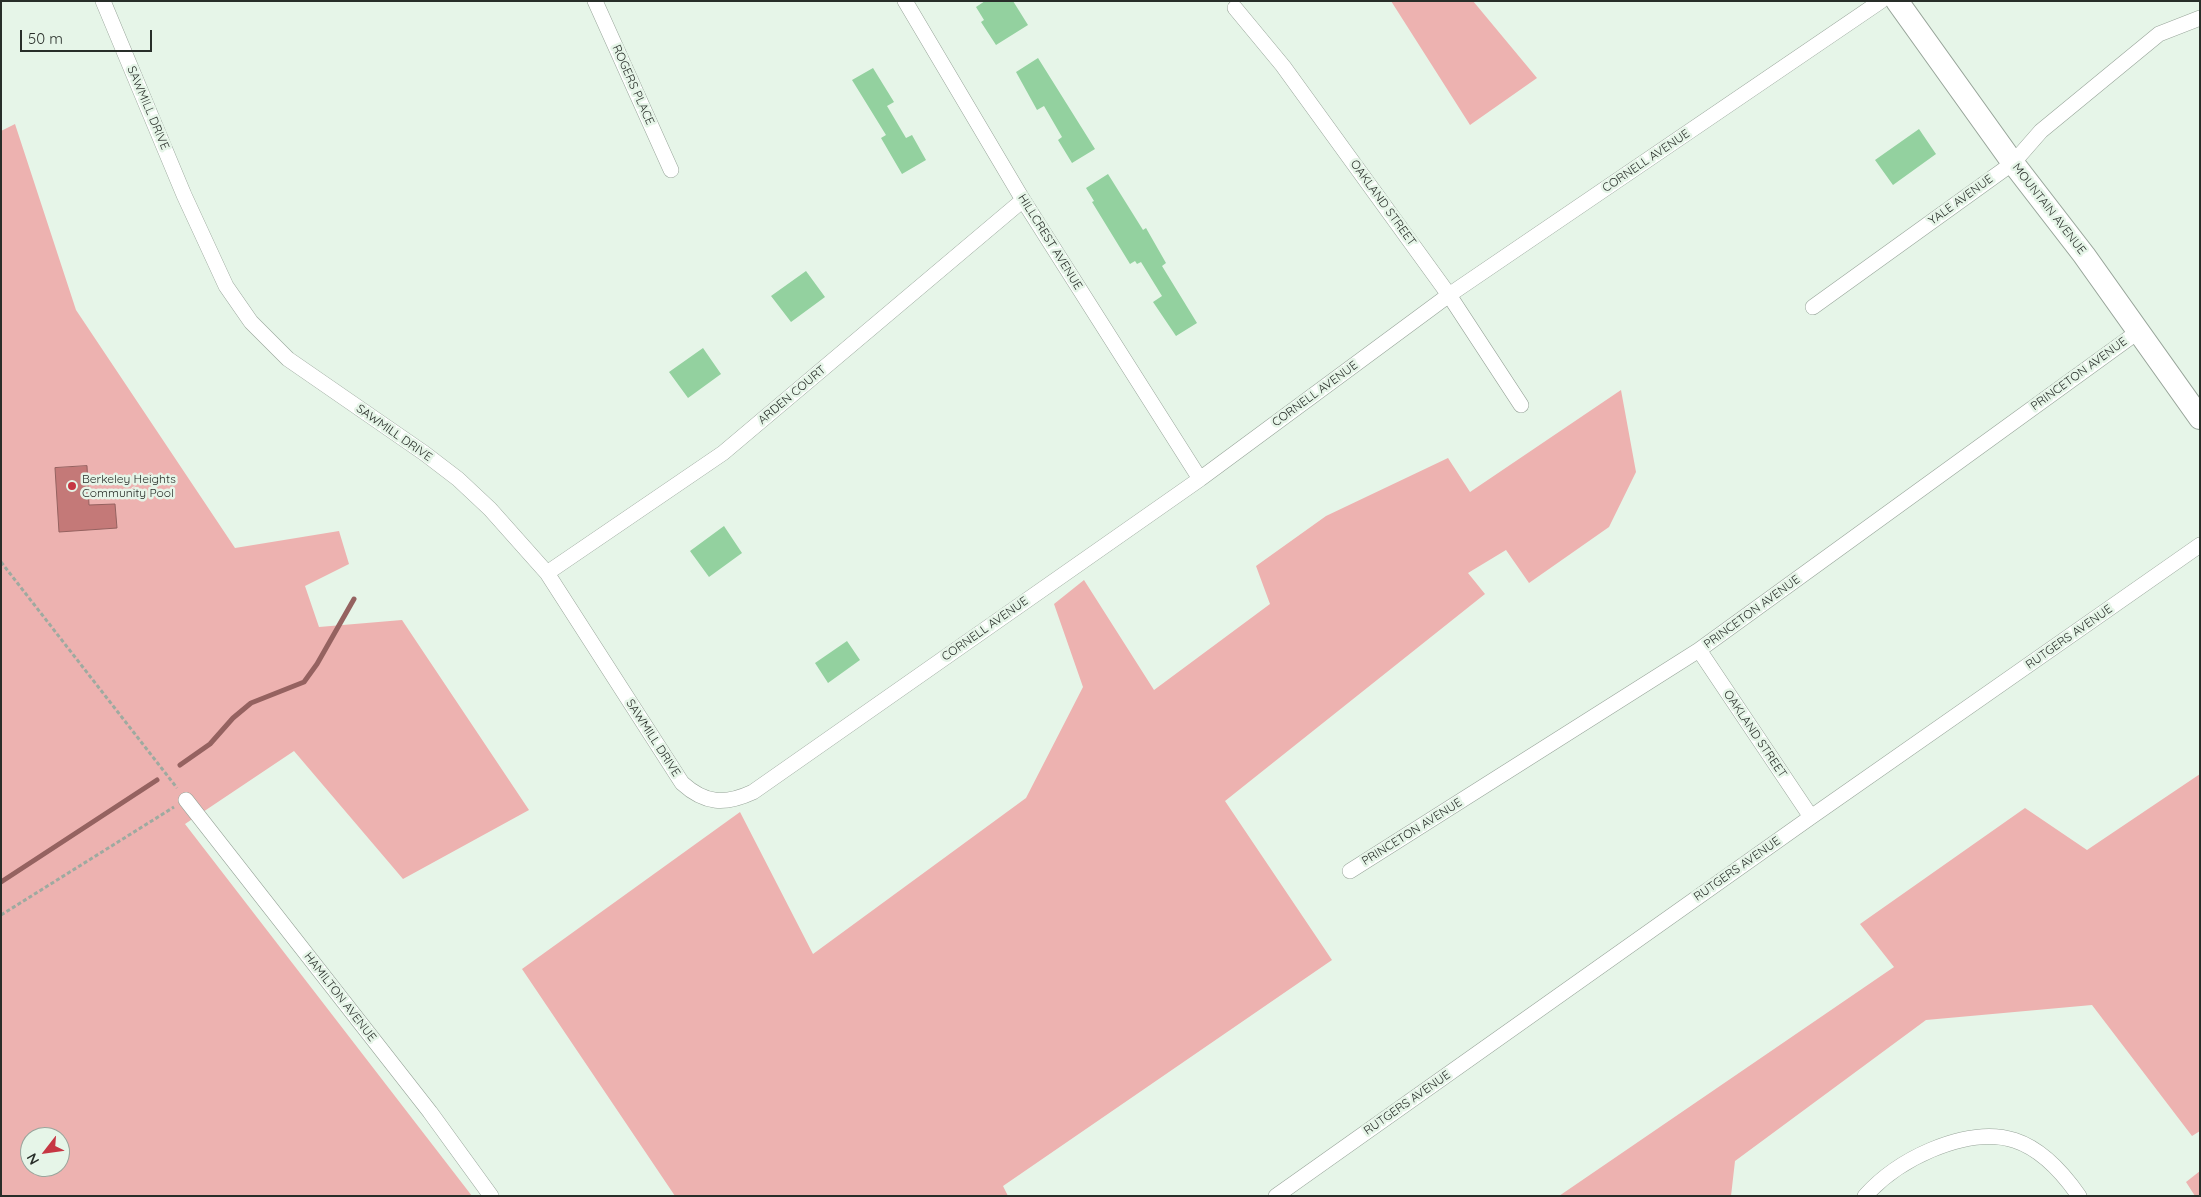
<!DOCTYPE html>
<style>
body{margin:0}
#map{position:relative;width:2201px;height:1197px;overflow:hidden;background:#e6f5e8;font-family:Quicksand,sans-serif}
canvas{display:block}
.frame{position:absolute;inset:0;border:2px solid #282e29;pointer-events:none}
.north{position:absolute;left:20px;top:1127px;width:50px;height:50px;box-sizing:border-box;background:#e6f5e8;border:1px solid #9aa59c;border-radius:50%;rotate:240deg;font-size:14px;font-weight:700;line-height:20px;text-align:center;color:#282e29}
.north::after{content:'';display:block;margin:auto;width:18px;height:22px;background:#c63643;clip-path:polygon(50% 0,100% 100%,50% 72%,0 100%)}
.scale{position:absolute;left:20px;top:30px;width:132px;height:22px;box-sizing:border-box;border:2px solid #282e29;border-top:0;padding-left:6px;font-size:15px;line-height:18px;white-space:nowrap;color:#282e29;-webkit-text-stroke:4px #e6f5e8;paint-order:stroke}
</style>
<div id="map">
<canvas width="2201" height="1197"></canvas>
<div class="frame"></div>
<div class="north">N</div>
<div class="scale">50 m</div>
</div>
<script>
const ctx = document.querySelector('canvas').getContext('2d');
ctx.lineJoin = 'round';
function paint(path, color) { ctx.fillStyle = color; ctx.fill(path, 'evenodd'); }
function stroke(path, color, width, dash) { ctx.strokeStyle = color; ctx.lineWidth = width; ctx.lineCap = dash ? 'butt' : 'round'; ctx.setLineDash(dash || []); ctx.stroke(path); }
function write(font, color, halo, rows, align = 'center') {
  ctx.font = font + ' Quicksand,sans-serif'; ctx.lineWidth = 5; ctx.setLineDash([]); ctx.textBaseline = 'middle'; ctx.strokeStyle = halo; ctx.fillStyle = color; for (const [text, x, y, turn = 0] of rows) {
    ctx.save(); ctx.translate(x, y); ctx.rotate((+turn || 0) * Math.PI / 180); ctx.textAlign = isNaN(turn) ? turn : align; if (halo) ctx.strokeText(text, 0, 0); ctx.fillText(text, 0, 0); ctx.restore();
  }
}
paint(new Path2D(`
 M1391,1h82l64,77 -67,47z
 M15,124l61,186 159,238 104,-17 10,33 -44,22 14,41 83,-7 127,190 -126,69 -109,-128 -109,73 287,372h-471v-1065zM30,1137h30v30h-30z
 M1621,390l15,82 -27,55 -80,56 -23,-33 -38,23 17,21 -260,207 107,159 -329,226 5,10h-333l-153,-227 218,-157 73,142 213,-156 57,-111 -29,-83 30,-24 70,110 116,-86 -14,-38 70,-50 122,-58 22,34z
 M2200,774v357l-8,5 -100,-131 -166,15 -191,141 -4,35h-172l335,-229 -34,-43 165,-116 62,42z
 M2200,1171v25h-5l-9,-14z`), '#edb2b0');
const water = new Path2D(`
 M87,466l2,39 26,-1 2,24 -58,4 -4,-64z`);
paint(water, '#c47978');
stroke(water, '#956260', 1);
stroke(new Path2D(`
 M180,765l30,-21 23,-26 18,-15 53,-21 13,-18 37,-65
 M1,882l156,-102`), '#956260', 5);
paint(new Path2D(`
 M985,1h28l15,24 -32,20 -15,-23 3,-2 -8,-13z
 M1038,58l57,91 -23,14 -14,-23 4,-3 -18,-31 -7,4 -21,-38z
 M873,68l21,34 -7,4 19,32 6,-3 14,25 -24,14 -21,-36 5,-3 -34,-55z
 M1919,129l17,25 -43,31 -18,-25z
 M1108,174l35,56 3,-2 20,35 -4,3 35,57 -21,13 -23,-34 9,-6 -21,-34 -4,2 -2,-3 -5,3 -38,-62 2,-1 -8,-13z
 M806,271l19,26 -34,25 -20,-26z
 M703,348l18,26 -33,24 -19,-26z
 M724,526l18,27 -33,24 -19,-26z
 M847,641l13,19 -32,23 -13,-20z`), '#93d19f');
const street = new Path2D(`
 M103,1l81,194 42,91 25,36 37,37 136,94 34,26 32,30 57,64 135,210c23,21 43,22 71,9l447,-313 249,-184 432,-294
 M595,1l76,169
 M905,1l118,199 177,279
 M1235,8l48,58 166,229 72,110
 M1813,307l200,-144 28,-32 118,-97 41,-16
 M547,573l176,-120 300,-253
 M1699,650l112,167
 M186,800l244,312 61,84
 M1350,871l349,-221 440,-319
 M1276,1196l535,-379 389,-272
 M1865,1196c19,-21 40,-35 66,-46 67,-28 107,-13 148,46`);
const secondary = new Path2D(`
 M1897,1l116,162 71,92 116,163`);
stroke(street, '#97a499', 16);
stroke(secondary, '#97a499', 24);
stroke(new Path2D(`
 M1,562l176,226
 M1,915l173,-108`), '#9eaaa0', 3, [4, 2.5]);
stroke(street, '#fff', 15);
stroke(secondary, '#fff', 22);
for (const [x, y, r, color] of [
 [72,486,5,"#c63643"]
]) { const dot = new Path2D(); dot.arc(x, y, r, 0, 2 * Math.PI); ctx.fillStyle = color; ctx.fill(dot); stroke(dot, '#e6f5e8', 2); }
write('12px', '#282e29', '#e6f5e8', [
 ["ROGERS PLACE",633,85,66],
 ["SAWMILL DRIVE",148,108,67],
 ["CORNELL AVENUE",1646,161,-34],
 ["YALE AVENUE",1961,200,-36],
 ["OAKLAND STREET",1383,203,54],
 ["MOUNTAIN AVENUE",2049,209,52],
 ["HILLCREST AVENUE",1050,242,58],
 ["PRINCETON AVENUE",2079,374,-36],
 ["CORNELL AVENUE",1315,394,-36],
 ["ARDEN COURT",792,395,-40],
 ["SAWMILL DRIVE",394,433,35],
 ["PRINCETON AVENUE",1752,612,-36],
 ["CORNELL AVENUE",985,629,-35],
 ["RUTGERS AVENUE",2069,637,-35],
 ["OAKLAND STREET",1755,734,56],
 ["SAWMILL DRIVE",653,738,57],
 ["PRINCETON AVENUE",1412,832,-32],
 ["RUTGERS AVENUE",1737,869,-35],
 ["HAMILTON AVENUE",340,997,52],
 ["RUTGERS AVENUE",1407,1103,-35]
]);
write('12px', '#282e29', '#e6f5e8', [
 ["Berkeley Heights",82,479],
 ["Community Pool",82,493]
], 'left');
</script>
